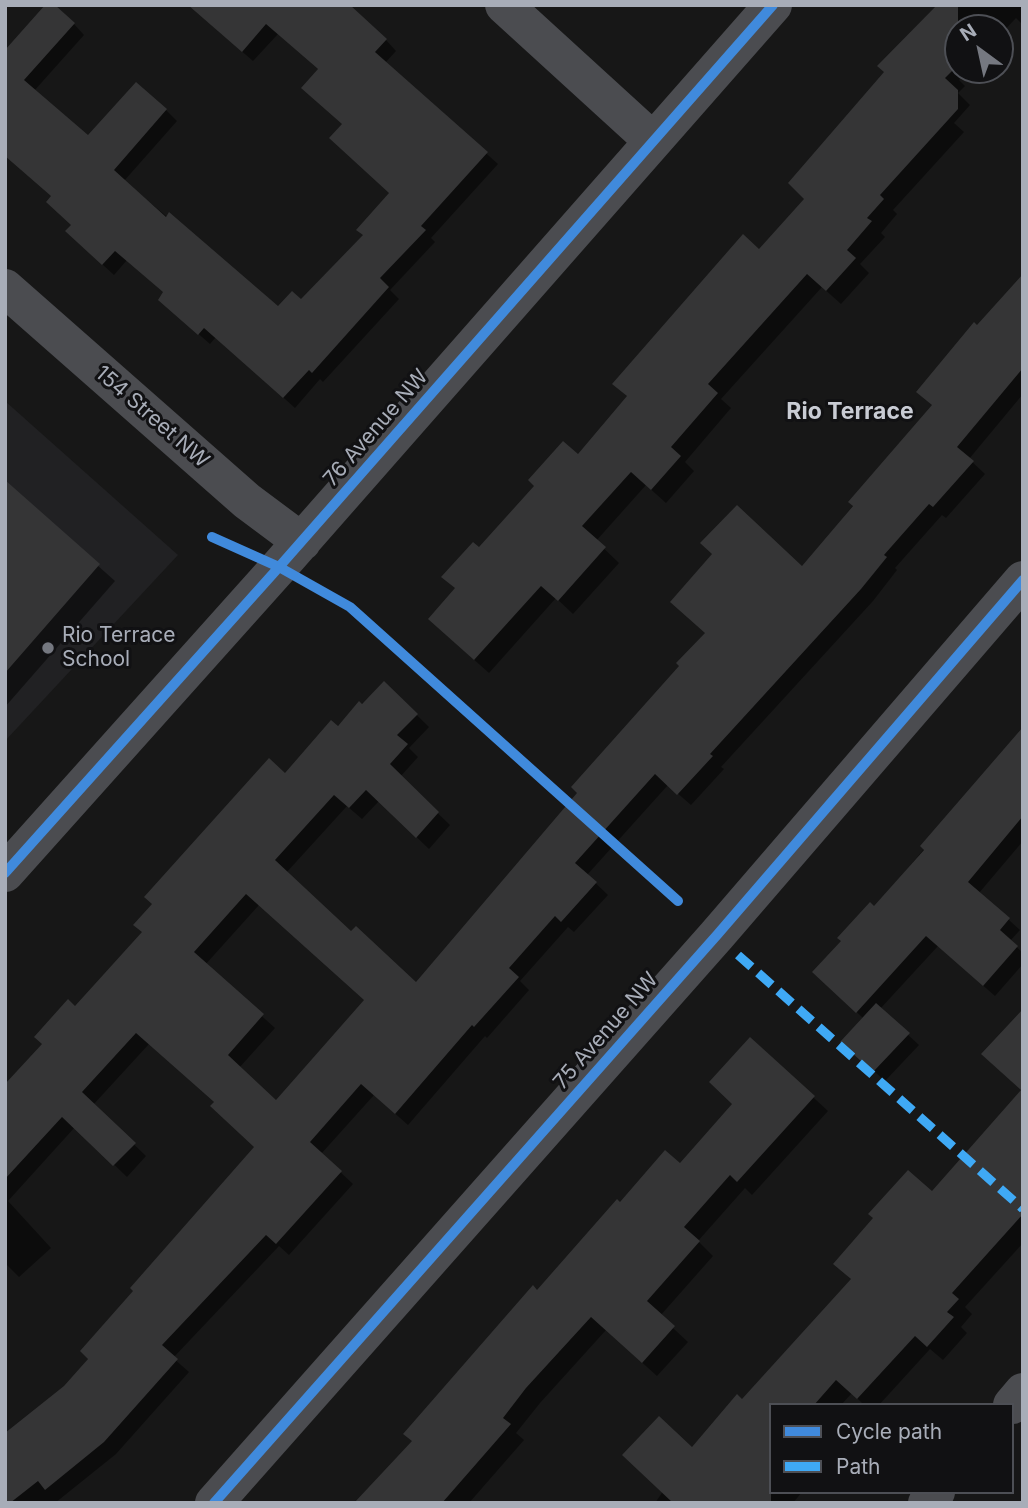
<!DOCTYPE html>
<style>
body{margin:0}
#map{position:relative;width:1028px;height:1508px;overflow:hidden;background:#171717;font-family:Inter,sans-serif}
canvas{display:block}
.frame{position:absolute;inset:0;border:7px solid #a8adb8;pointer-events:none}
.legend{position:absolute;left:769px;top:1403px;width:245px;height:91px;box-sizing:border-box;background:#111113;border:2px solid #4d4f55;margin:0;padding:9px 12px;list-style:none;font-size:21px;color:#a8adb8}
.legend li{display:flex;align-items:center;gap:14px;height:35px}
.legend b{width:35px;border:2px solid #4d4f55}
.north{position:absolute;left:944px;top:14px;width:70px;height:70px;box-sizing:border-box;background:#111113;border:2px solid #4d4f55;border-radius:50%;rotate:327deg;font-size:19px;font-weight:700;line-height:28px;text-align:center;color:#a8adb8}
.north::after{content:'';display:block;margin:auto;width:24px;height:32px;background:#757880;clip-path:polygon(50% 0,100% 100%,50% 72%,0 100%)}
</style>
<div id="map">
<canvas width="1028" height="1508"></canvas>
<div class="frame"></div>
<ul class="legend">
<li><b style="height:9px;background:#408adc"></b>Cycle path</li>
<li><b style="height:9px;background:#3fa9f5"></b>Path</li>
</ul>
<div class="north">N</div>
</div>
<script>
const ctx = document.querySelector('canvas').getContext('2d');
ctx.lineJoin = 'round';
function paint(path, color) { ctx.fillStyle = color; ctx.fill(path, 'evenodd'); }
function stroke(path, color, width, dash) { ctx.strokeStyle = color; ctx.lineWidth = width; ctx.lineCap = dash ? 'butt' : 'round'; ctx.setLineDash(dash || []); ctx.stroke(path); }
function write(font, color, halo, rows, align = 'center') {
  ctx.font = font + ' Inter,sans-serif'; ctx.lineWidth = 6; ctx.setLineDash([]); ctx.textBaseline = 'middle'; ctx.strokeStyle = halo; ctx.fillStyle = color; for (const [text, x, y, turn = 0] of rows) {
    ctx.save(); ctx.translate(x, y); ctx.rotate((+turn || 0) * Math.PI / 180); ctx.textAlign = isNaN(turn) ? turn : align; if (halo) ctx.strokeText(text, 0, 0); ctx.fillText(text, 0, 0); ctx.restore();
  }
}
paint(new Path2D(`
 M5,401l173,154 -173,186z`), '#212123');
paint(new Path2D(`
 M217,5l169,35 10,11 -11,12 113,101 -67,74 4,4 -45,48 9,9 -76,83 -3,-3 -25,29 -79,-71 -6,7 -39,-34 -6,-17 -38,-33 -13,15 -36,-33 -5,-17 -20,-28 -48,-145 69,-28 10,11 -50,56 54,47 78,-28 11,11 -53,60 154,128 23,-7 64,-66 26,-43 -48,-68 -24,-55 -41,-36 -25,27 -37,-32z
 M939,5h84v20l-7,-7 -16,17v-7h-42v42h10l-9,10 6,6 -7,7 12,12 -16,18 10,9 -71,78 4,4 -16,19 4,4 -25,27 9,9 -28,31 -19,-17 -101,112 10,9 -46,54 9,9 -28,32 -20,-18 -50,56 23,22 -46,51 -17,-16 -67,75 -45,-40 12,-44 23,-39 99,-93 50,-60 -13,-13 144,-132 47,-53 80,-126z
 M1023,277v117l-54,65 16,15 -39,44 -4,-3 -47,53 2,2 -24,31 -152,166 3,2 -33,36 -23,-20 -81,90 21,20 -34,37 -6,-5 -48,54 9,9 -42,48 -2,-2 -77,89 -34,-30 -53,59 32,30 -64,71 -10,-9 -106,112 16,14 -73,82 -61,49h-50l60,-115 191,-241 -41,-44 -66,-59 -56,61 53,51 -19,21 -52,-50 -67,74 43,47 -32,29 -14,-14v-177l280,-311 99,-92 45,44 -20,21 9,9 -18,20 50,48 -21,24 -50,-48 -17,18 -15,-13 -61,67 65,61 65,50 386,-415 131,-163 45,-78zM259,905l107,95 -89,102 -38,-34 36,-40 -70,-63z
 M5,483l110,98 -110,126z
 M1023,730v111l-44,52 41,37 -10,11 13,12v11l-28,32 -57,-50 -58,63 39,36 -34,36 -31,-28 10,-34 -38,-36 48,-74z
 M1023,1032v211l-58,64 7,7 -11,13 6,6 -24,27 -13,-11 -51,56h-15l-12,-12 -11,12h-70v87h31l-9,11h-138l37,-54 51,-48 109,-121 -17,-16 98,-71 90,-102z
 M750,1039l78,72 -76,84 -7,-7 -47,53 15,15 -53,60 28,26 -31,34 -51,-46 -66,73 -24,30 8,7 -55,63h-112l56,-62 124,-149 83,-87 60,-39 54,-62z`), '#0007');
paint(new Path2D(`
 M45,5h10l20,18 -51,57 64,55 48,-53 31,27 -53,61 52,47 3,-5 109,94 14,-15 9,8 62,-64 -7,-5 33,-37 -60,-55 13,-14 -41,-36 17,-19 -52,-45 -24,28 -54,-47h162l37,34 -12,13 113,100 -67,74 5,4 -46,48 9,9 -77,86 -3,-3 -26,28 -79,-70 -6,7 -40,-35 5,-8 -48,-41 -13,14 -37,-34 6,-6 -25,-23 5,-6 -46,-40v-106z
 M937,5h21v60l-13,13 13,12v19l-78,86 4,4 -17,19 5,3 -25,29 9,8 -30,33 -19,-17 -99,110 10,9 -47,54 10,9 -30,34 -20,-18 -49,54 24,21 -48,54 -17,-15 -67,74 -46,-41 27,-31 -14,-11 32,-35 6,5 55,-61 -6,-6 35,-39 15,13 49,-58 -15,-12 131,-150 16,15 45,-50 -16,-16 96,-111 -7,-6z
 M1023,274v94l-66,79 17,14 -41,46 -4,-3 -45,51 3,2 -26,32 -151,165 3,2 -36,39 -22,-21 -80,89 22,19 -36,40 -6,-6 -46,52 10,9 -45,50 -2,-2 -77,89 -34,-30 -51,58 32,29 -66,73 -10,-9 -104,110 16,14 -74,83 -59,48 -7,-9 -28,22h-5v-70l59,-47 24,-27 -8,-8 53,-60 -3,-3 124,-141 -44,-41 4,-4 -78,-69 -54,59 54,51 -23,23 -51,-49 -57,62v-95l37,-40 -8,-7 34,-38 7,7 67,-74 -9,-7 19,-21 -8,-7 125,-139 16,15 46,-53 7,6 21,-25 3,3 22,-23 34,33 -21,21 11,9 -18,20 49,48 -23,26 -50,-48 -17,18 -15,-13 -59,65 76,71 5,-5 60,56 161,-189 -6,-6 108,-121 -3,-3 29,-30 -35,-31 42,-48 -12,-11 37,-38 65,61 51,-60 -5,-4 84,-97 -16,-13 58,-70 3,3zM246,894l118,106 -88,100 -48,-45 36,-41 -70,-62z
 M5,480l95,84 -95,109z
 M1023,727v89l-55,66 42,36 -10,12 18,16 -35,40 -57,-50 -70,77 -44,-41 29,-31 -4,-3 33,-36 4,4 50,-56 -4,-4z
 M876,1003l34,30 -37,39 -33,-30z
 M1023,1009v205l-71,79 7,6 -12,13 7,5 -27,30 -12,-11 -58,63 -21,-19 -22,25h-43v98h-98l-51,-48 37,-39 33,31 45,-53 5,5 109,-120 -18,-15 40,-46 -5,-4 40,-44 24,21 89,-101 -40,-36z
 M750,1037l65,59 -78,86 -7,-7 -46,52 16,14 -53,60 28,25 -33,37 -51,-46 -65,71 -23,30 8,6 -69,79h-88l58,-62 -9,-7 130,-149 4,5 80,-91 3,3 45,-52 15,13 52,-59 -23,-22z`), '#353536');
stroke(new Path2D(`
 M504,5l149,136
 M5,288l242,213 55,41
 M5,873l274,-306 494,-562
 M1012,1405l11,-13
 M214,1503l503,-568 306,-355
 M927,1503l9,-11`), '#4b4c50', 38);
stroke(new Path2D(`
 M738,955l285,254`), '#3fa9f5', 9, [18, 9]);
stroke(new Path2D(`
 M212,537l67,30 71,40 328,294
 M5,873l274,-306 494,-562
 M214,1503l503,-568 306,-355`), '#408adc', 10);
for (const [x, y, r, color] of [
 [48,648,7,"#757880"]
]) { const dot = new Path2D(); dot.arc(x, y, r, 0, 2 * Math.PI); ctx.fillStyle = color; ctx.fill(dot); stroke(dot, '#111113', 2.5); }
write('21px', '#a8adb8', '#111113', [
 ["154 Street NW",152,417,41],
 ["76 Avenue NW",376,428,-49],
 ["75 Avenue NW",606,1031,-49]
]);
write('21px', '#a8adb8', '#111113', [
 ["Rio Terrace",62,636],
 ["School",62,660]
], 'left');
write('bold 23px', '#c9ccd4', '#111113', [
 ["Rio Terrace",850,412]
]);
</script>
